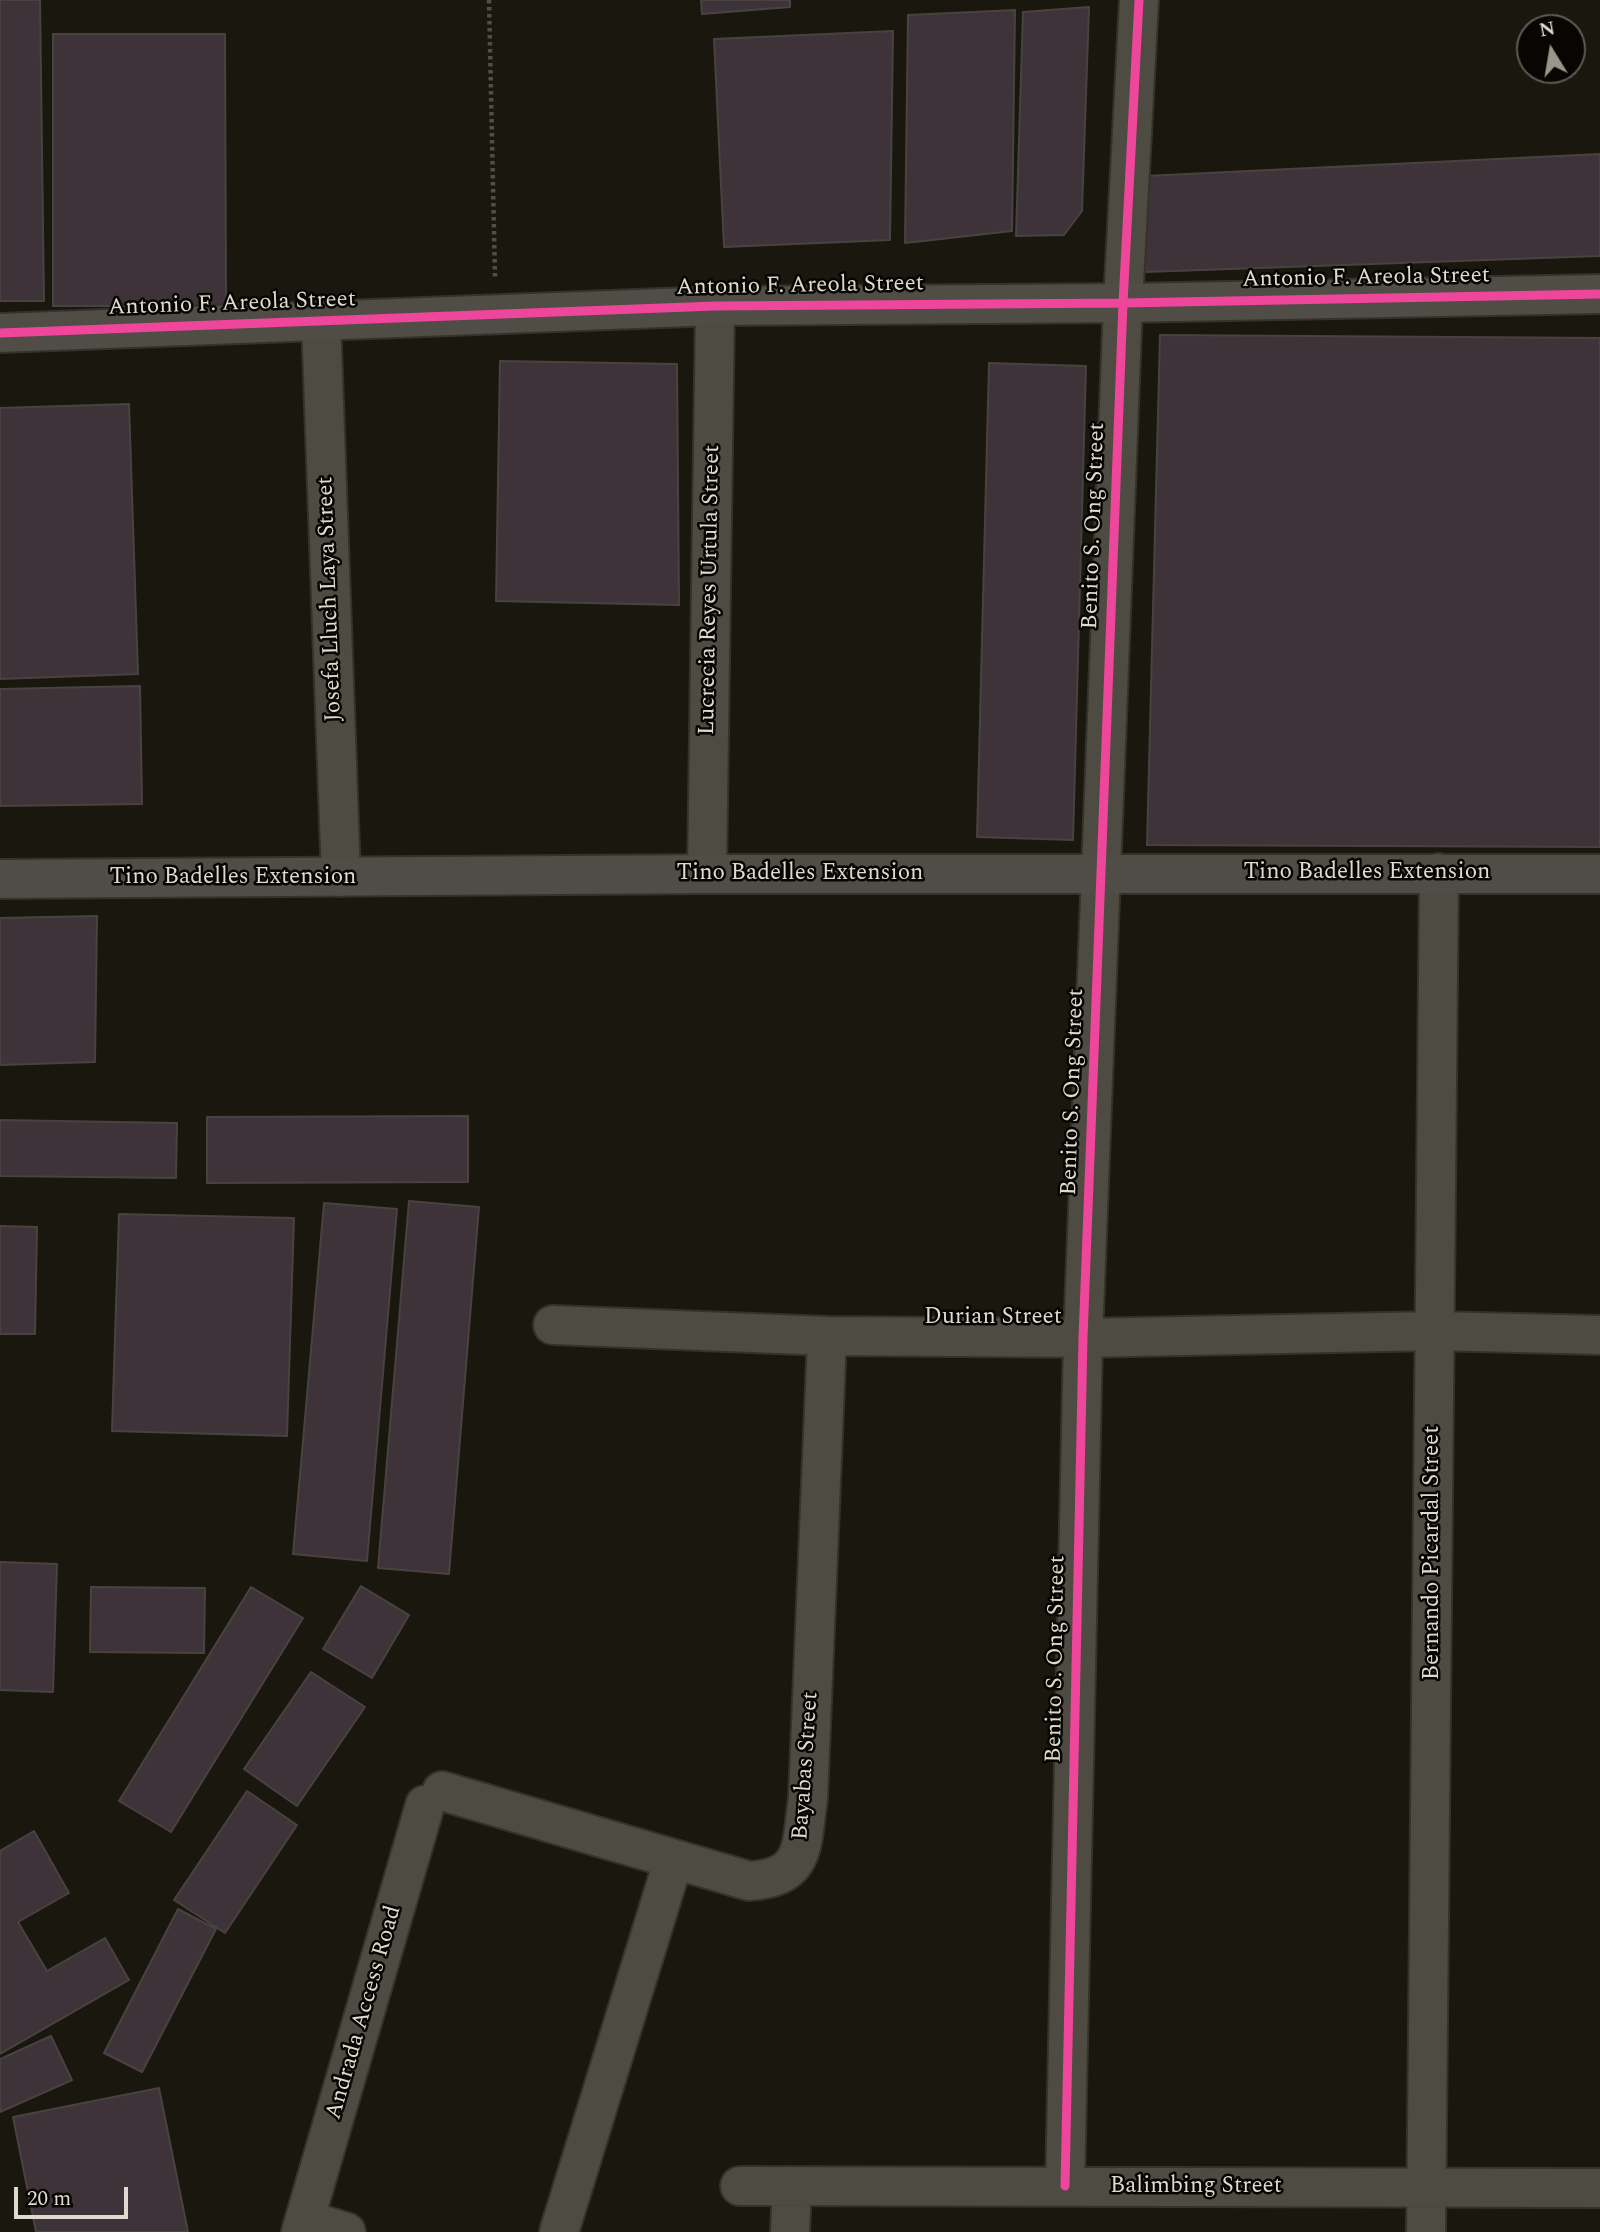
<!DOCTYPE html>
<style>
body{margin:0}
#map{position:relative;width:1600px;height:2232px;overflow:hidden;background:#1a170e;font-family:Spectral,serif}
canvas{display:block}
.north{position:absolute;left:1516px;top:14px;width:70px;height:70px;box-sizing:border-box;background:#080602;border:2px solid #5e5b54;border-radius:50%;rotate:349deg;font-size:19px;font-weight:700;line-height:28px;text-align:center;color:#dedacf}
.north::after{content:'';display:block;margin:auto;width:24px;height:32px;background:#99968b;clip-path:polygon(50% 0,100% 100%,50% 72%,0 100%)}
.scale{position:absolute;left:14px;top:2187px;width:114px;height:32px;box-sizing:border-box;border:4px solid #dedacf;border-top:0;padding-left:9px;font-size:21px;line-height:24px;white-space:nowrap;color:#dedacf;-webkit-text-stroke:5px #080602;paint-order:stroke}
</style>
<div id="map">
<canvas width="1600" height="2232"></canvas>
<div class="north">N</div>
<div class="scale">20 m</div>
</div>
<script>
const ctx = document.querySelector('canvas').getContext('2d');
ctx.lineJoin = 'round';
function paint(path, color) { ctx.fillStyle = color; ctx.fill(path, 'evenodd'); }
function stroke(path, color, width, dash) { ctx.strokeStyle = color; ctx.lineWidth = width; ctx.lineCap = dash ? 'butt' : 'round'; ctx.setLineDash(dash || []); ctx.stroke(path); }
function write(font, color, halo, rows, align = 'center') {
  ctx.font = font + ' Spectral,serif'; ctx.lineWidth = 5; ctx.setLineDash([]); ctx.textBaseline = 'middle'; ctx.strokeStyle = halo; ctx.fillStyle = color; for (const [text, x, y, turn = 0] of rows) {
    ctx.save(); ctx.translate(x, y); ctx.rotate((+turn || 0) * Math.PI / 180); ctx.textAlign = isNaN(turn) ? turn : align; if (halo) ctx.strokeText(text, 0, 0); ctx.fillText(text, 0, 0); ctx.restore();
  }
}
const building = new Path2D(`
 M0,0h40l4,301h-44z
 M701,0h89v7l-88,7z
 M1089,7l-7,204 -18,24 -48,1 7,-224z
 M1015,10l-3,221 -107,12 3,-228z
 M893,31l-3,209 -166,7 -10,-208z
 M53,34h172l1,272h-173z
 M1600,154v102l-455,16v-96z
 M1160,335l440,3v509l-453,-2z
 M500,361l177,3 2,241 -183,-4z
 M989,363l97,3 -13,474 -96,-3z
 M129,404l9,270 -138,5v-271z
 M140,686l2,118 -142,2v-117z
 M97,916l-2,146 -95,3v-147z
 M468,1116v66l-261,1v-66z
 M0,1120l177,3 -1,55 -176,-2z
 M409,1201l70,6 -30,367 -71,-6z
 M324,1203l73,6 -30,352 -74,-7z
 M119,1214l175,4 -7,218 -175,-5z
 M0,1226l37,1 -2,107h-35z
 M0,1562l57,2 -4,128 -53,-2z
 M361,1586l48,29 -37,63 -49,-29z
 M91,1587l114,1 -1,65 -114,-1z
 M251,1587l52,31 -132,214 -52,-31z
 M311,1672l54,35 -68,99 -53,-37z
 M247,1791l50,34 -72,108 -51,-33z
 M34,1831l35,62 -51,29 29,49 58,-33 24,42 -129,74v-203z
 M178,1909l38,20 -74,143 -38,-19z
 M51,2036l21,44 -72,32v-53z
 M159,2088l29,144h-152l-23,-115z`);
paint(building, '#3e3338');
stroke(building, '#484341', 2);
const street = new Path2D(`
 M321,321l20,556
 M707,874l8,-568
 M553,1325l274,11 256,2 352,-7 165,4
 M442,1791l307,90c58,-3 52,-36 59,-83l19,-462
 M740,2186l860,2
 M1065,2186l18,-848 40,-1035 16,-303
 M306,2220l40,12
 M301,2232l124,-427
 M559,2232l109,-354
 M790,2232l2,-46
 M1426,2232l13,-1359`);
const secondary = new Path2D(`
 M0,333l715,-27 408,-3 477,-9
 M0,879l707,-5h893`);
stroke(street, '#35322c', 42);
stroke(secondary, '#35322c', 42);
stroke(new Path2D(`
 M489,0l6,277`), '#514e48', 4.5, [3.5, 3.5]);
stroke(street, '#4e4b43', 38);
stroke(secondary, '#504c46', 38);
stroke(new Path2D(`
 M0,333l715,-27 408,-3 477,-9
 M1065,2186l18,-848 40,-1035 16,-303`), '#ed469a', 9);
write('23px', '#dedacf', '#080602', [
 ["Antonio F. Areola Street",1366,279,-1],
 ["Antonio F. Areola Street",800,287,-1],
 ["Antonio F. Areola Street",232,305,-2],
 ["Benito S. Ong Street",1095,526,-88],
 ["Lucrecia Reyes Urtula Street",711,590,-89],
 ["Josefa Lluch Laya Street",331,599,-92],
 ["Tino Badelles Extension",1367,873],
 ["Tino Badelles Extension",800,874],
 ["Tino Badelles Extension",233,878],
 ["Benito S. Ong Street",1074,1092,-88],
 ["Durian Street",993,1318],
 ["Bernando Picardal Street",1433,1553,-90],
 ["Benito S. Ong Street",1057,1659,-89],
 ["Bayabas Street",807,1766,-86],
 ["Andrada Access Road",365,2013,-74],
 ["Balimbing Street",1196,2187]
]);
</script>
